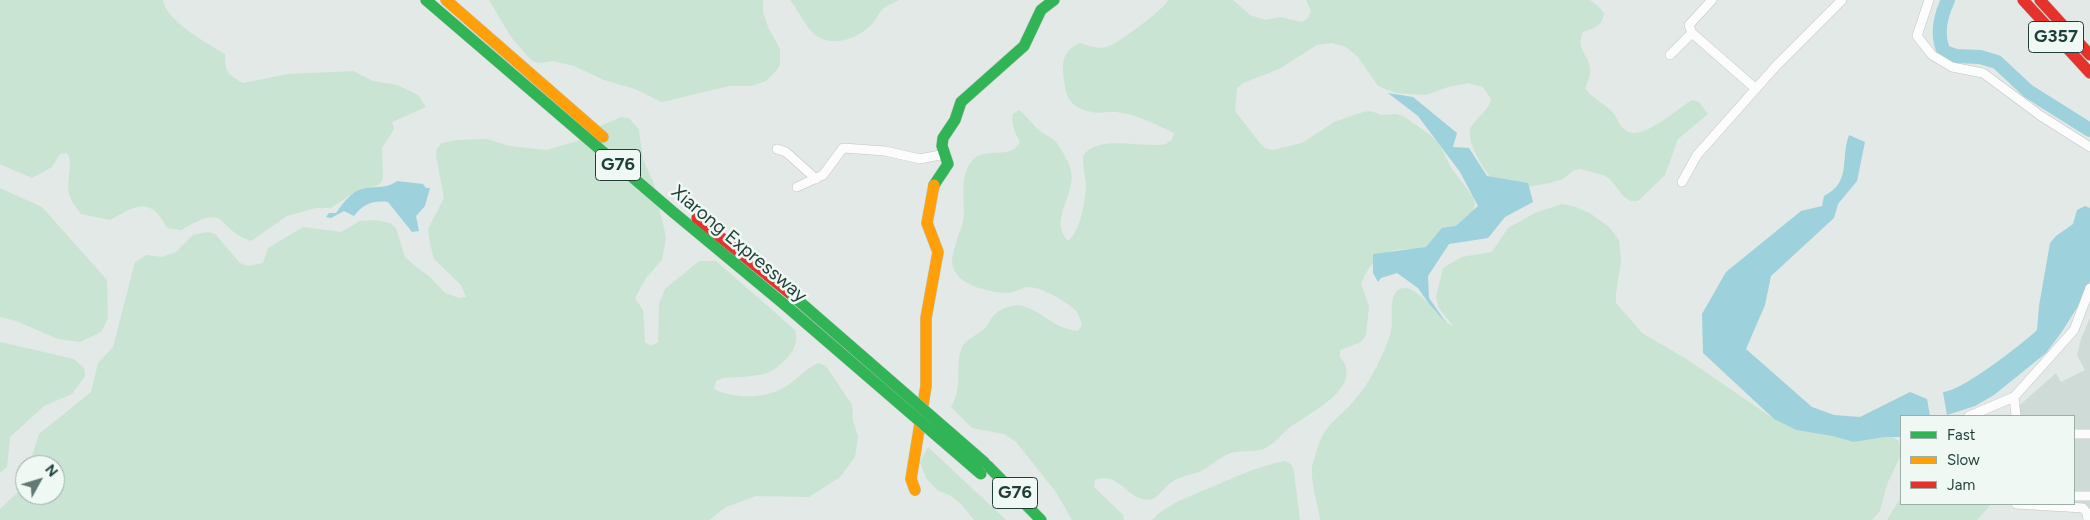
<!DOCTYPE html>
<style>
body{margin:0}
#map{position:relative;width:2090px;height:520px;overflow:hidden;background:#e2e9e6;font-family:Figtree,sans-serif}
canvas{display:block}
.legend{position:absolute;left:1900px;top:415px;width:175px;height:90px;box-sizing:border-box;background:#f0f8f4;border:1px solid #9caea8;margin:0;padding:6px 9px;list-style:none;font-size:15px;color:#1e3e37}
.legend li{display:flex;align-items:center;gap:10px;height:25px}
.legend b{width:25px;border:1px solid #9caea8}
.north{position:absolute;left:15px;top:455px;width:50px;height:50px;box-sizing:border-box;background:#f0f8f4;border:1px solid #9caea8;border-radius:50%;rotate:51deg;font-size:14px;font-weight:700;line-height:20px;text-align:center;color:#1e3e37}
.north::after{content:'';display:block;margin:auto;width:18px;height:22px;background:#637a74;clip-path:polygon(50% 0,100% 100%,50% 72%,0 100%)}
</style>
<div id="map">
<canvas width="2090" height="520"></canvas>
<ul class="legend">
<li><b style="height:6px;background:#30b455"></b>Fast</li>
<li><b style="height:6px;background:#ff9f0a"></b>Slow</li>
<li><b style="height:6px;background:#e5322d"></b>Jam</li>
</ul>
<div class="north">N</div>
</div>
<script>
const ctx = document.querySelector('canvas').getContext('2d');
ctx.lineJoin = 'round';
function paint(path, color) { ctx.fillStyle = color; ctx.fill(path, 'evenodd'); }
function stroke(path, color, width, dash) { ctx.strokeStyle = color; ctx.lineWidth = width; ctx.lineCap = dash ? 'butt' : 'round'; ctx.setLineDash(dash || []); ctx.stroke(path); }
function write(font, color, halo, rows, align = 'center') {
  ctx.font = font + ' Figtree,sans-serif'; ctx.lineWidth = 5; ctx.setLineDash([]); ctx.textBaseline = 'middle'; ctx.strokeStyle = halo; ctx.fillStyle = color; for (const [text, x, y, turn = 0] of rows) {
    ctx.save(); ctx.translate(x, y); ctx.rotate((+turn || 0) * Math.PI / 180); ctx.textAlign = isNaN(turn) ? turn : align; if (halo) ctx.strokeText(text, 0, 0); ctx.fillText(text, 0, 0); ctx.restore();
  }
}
paint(new Path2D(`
 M2090,318v202l-16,-16v-88h-54v-11l36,-32 5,9 24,-12 -8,-15 4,-16z`), '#cfdbd6');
paint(new Path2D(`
 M0,0h163c3,21 45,44 62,54 0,18 2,20 18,29l45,-9 65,-3 20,10 24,4 21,10 8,12 -34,15 2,7 -12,19 1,31 -4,6 -23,6 -25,17h-15l-29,8 -36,25c-38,-13 -20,-40 -70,-11l-14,-2c-17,-33 -31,-22 -57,-8l-29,-6c-4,-6 -11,-14 -12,-21 -3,-14 5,-29 -2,-40l-7,1 -8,13 -20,11 -32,-14z
 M489,0h274v12l5,15 12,22v15l-3,6 -11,11 -15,5h-22l-67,16 -27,-13 -31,-9 -30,-14 -21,-5 -15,2 -7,-3 -20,-23z
 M790,0h109c-5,3 -10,4 -14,7 -6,4 -9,13 -14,18 -15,15 -42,24 -59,7 -9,-10 -14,-22 -22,-32z
 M1168,0h65l17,15 15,5 15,-3 22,5 6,-4 3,-7 -5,-11h284l9,7 5,6c-2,13 -9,15 -21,19 -11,23 19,26 2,56 8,12 20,15 29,26 4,6 6,14 14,18 17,7 49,-23 64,-32l7,2 9,12 -30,25 -13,36 -27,26h-7l-7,-4 -14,-18 -7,-4 -22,-6 -7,1 -11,9 -14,4 -30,6 -21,-2c-10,-12 -34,-45 -27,-60 6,-11 18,-16 20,-28l-8,-12 -15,-4 -20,4 -22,8 -30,-2 -18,-7 -20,-29 -12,-10 -14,-4 -15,2 -38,24 -36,14 -6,5 -2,23 24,31 6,6 8,2 29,-7 32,-21 29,-10 8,-1 10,4 15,-1 7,2 26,18 11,11 10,21 23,31 2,7 -2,15c-11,7 -39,28 -50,31 -5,1 -11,-1 -16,-1 -26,0 -37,13 -46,35l8,22 -3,29 -5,7 -21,8v7c26,30 -32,57 -50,70 -9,7 -16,18 -27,22 -12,4 -26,0 -37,6 -9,4 -16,12 -25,16 -10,4 -21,5 -29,11 -7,4 -12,14 -20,17 -22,6 -33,-30 -57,-19l-1,7 29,28 1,5h-52l-16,-28 -40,-50 -12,-8 -32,-6 -21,-21c12,-20 4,-38 10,-57 4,-12 17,-14 25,-23 4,-6 8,-14 15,-17 6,-3 15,-6 22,-4 22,7 29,22 55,25l4,-6c-2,-5 -3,-11 -6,-14 -8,-9 -35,-24 -47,-24 -8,0 -14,6 -22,6 -19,-1 -53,-8 -55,-31 0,-7 6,-27 9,-33 8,-21 -5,-46 10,-67 12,-17 40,-1 49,-20 -5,-10 -9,-17 -7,-28l6,-4c8,6 14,16 22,22 4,3 10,5 13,8 5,4 16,24 17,31 5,23 -23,50 -3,70 12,-8 18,-43 18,-57 -1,-9 -3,-19 -3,-28 15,-23 59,-7 83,-12l6,-4 2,-7c-19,-9 -38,-19 -58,-21 -8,-1 -16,2 -24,0 -26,-5 -27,-19 -29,-42 -1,-13 5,-22 17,-27 9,3 18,6 27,4 9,-2 59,-39 61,-47z
 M621,117l8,1 10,12 4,30 10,21 13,56 -4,23 -16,18 -11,20 8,12 2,32 6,4 7,-4 1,-38 6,-15 34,-28h17l79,69c6,17 -10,33 -24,41 -10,6 -36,6 -48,7l-7,3 -2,8c18,9 46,10 65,1 15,-6 25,-21 39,-27l8,3 26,39 1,16 5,15 -3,21 -15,20 -31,20 -53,-1 -30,11 -17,13h-709v-11l21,-20 4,-12v18h30v-30h-26l10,-31 52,-42 7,-29 15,-16 22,-85 12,-7 15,2 14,-5 17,-17 15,-3 7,2 25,29 8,3 15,-3 5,-15 35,-21 38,5 19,-11 16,-1 14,3 6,5 9,29 11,10 13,9 16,17 14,5 7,-1 -5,-12 -27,-26 -4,-15 -2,-15 16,-31 -8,-43 1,-7 5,-5 15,-3 30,-1 22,7 38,4 34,-10 19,-14z
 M0,188l42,19 65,73 1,38 -7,14 -21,10 -22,-3 -42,-18 -16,-4z
 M1562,204l14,3 15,7 18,13 10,13 2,21 -5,33v9l26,30 46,27 86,59 21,11 37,6 22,6 31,-5h8l6,4 2,14 -14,29 -7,27 -8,9h-552c-2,-18 -9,-33 -8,-53 1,-5 3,-9 4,-14 9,-30 18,-30 37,-51 13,-15 22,-31 30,-49 3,-7 6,-14 8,-22 3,-11 -4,-36 9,-42 17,-8 37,31 53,37l-14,-18 -3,-11 7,-29 19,-11 30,-5 16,-24 27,-15z
 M0,342l74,17 10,9 1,8 -13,18 -28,12 -34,31 -3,30 -7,6z
 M928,447l78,73h-32l-12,-15 -11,-9 -14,-6 -11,-12 -6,-16z
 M1285,461l7,4 2,7 6,48h-148c16,-17 39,-24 60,-33 25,-11 47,-21 73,-26z
 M1901,497v7h90l-14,16h-90z`), '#c9e4d2');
paint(new Path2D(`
 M1388,93l25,4 44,36 -4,14 16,1 18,28 41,7 5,19 -28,15 -17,21 -39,6 -21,32 1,22 18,26 -18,-20 -11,-16 -21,-15 -16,5 -3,4 -5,-9v-19l53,-7 16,-19 14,-2 22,-20 -18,-34 -42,-56z
 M1849,135l16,7 -8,39 -19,23 -4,14 -63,58 -6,29 -19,44 66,58 22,8 26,2 50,-25 17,7 3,17h-29v21h-16l-31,5 -22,-6 -36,-6 -22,-11 -71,-66 -1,-39 24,-42 75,-61 21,-5 2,-10c28,-14 16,-37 25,-61z
 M397,181l26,3 3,4h4l-5,18 -9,10 3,15 -7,1 -24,-30c-15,-2 -25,2 -34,14l-10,-5 -13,7 -5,-1 3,-4h7c5,-7 13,-19 23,-23 13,-5 27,0 38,-9z
 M2085,206l5,2v73l-10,22 -19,30 -15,20 -52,42 -19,11 -28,9 -4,-23c19,-1 78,-47 94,-62l2,-24 11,-63 6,-7 17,-12 4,-14z`), '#9dd1dc');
stroke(new Path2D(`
 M1948,0c-8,17 -12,35 -4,52l12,4 24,1 17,5 31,29 62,39`), '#9dd1dc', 14);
const street = new Path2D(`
 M1929,0l-12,36 15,19 20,12 31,6 58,43 49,31
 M1692,33l64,56
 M1670,55l22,-22 -3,-8 23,-25
 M777,149l9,3 30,27
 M1682,182l15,-27 79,-89 66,-66
 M797,187l26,-12 20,-27 42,3 35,8 25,-5
 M1969,416l45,-19
 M2016,416l-2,-19 60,-67 16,-42
 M2074,434h16
 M2074,496h16
 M2016,504l67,4 4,5 1,7`);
const fast = new Path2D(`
 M426,0l247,212 112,93
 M934,185l14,-21 -6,-18 1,-8 12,-18 6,-18 63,-56 17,-36 13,-10
 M988,466l53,54`);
const slow = new Path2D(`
 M446,0l157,137
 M915,490l-4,-11 15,-93v-68l12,-66 -11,-29 7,-38`);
const jam = new Path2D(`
 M2023,0l67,73
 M2040,0l50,55
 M697,218l96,78`);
stroke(street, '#bfc6c3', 10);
stroke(fast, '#bdc7c3', 12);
stroke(slow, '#bdc7c3', 12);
stroke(jam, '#bdc7c3', 12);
stroke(street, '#fbfcfb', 9);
stroke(fast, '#30b455', 11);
stroke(slow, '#ff9f0a', 11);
stroke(jam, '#e5322d', 11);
const fastBridge = new Path2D(`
 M793,296l192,167
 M785,305l196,169`);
stroke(fastBridge, '#bbc5c3', 12, []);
stroke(fastBridge, '#30b455', 11);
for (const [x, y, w] of [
 [2056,37,55],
 [618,165,45],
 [1015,493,45]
]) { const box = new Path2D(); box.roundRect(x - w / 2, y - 15.5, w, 31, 4); ctx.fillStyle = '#f0f8f4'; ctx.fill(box); stroke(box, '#1e3e37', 1); }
write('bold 18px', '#1e3e37', null, [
 ["G357",2056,37],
 ["G76",618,165],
 ["G76",1015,493]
]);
write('19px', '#1e3e37', '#f0f8f4', [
 ["Xiarong Expressway",739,244,40]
]);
</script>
